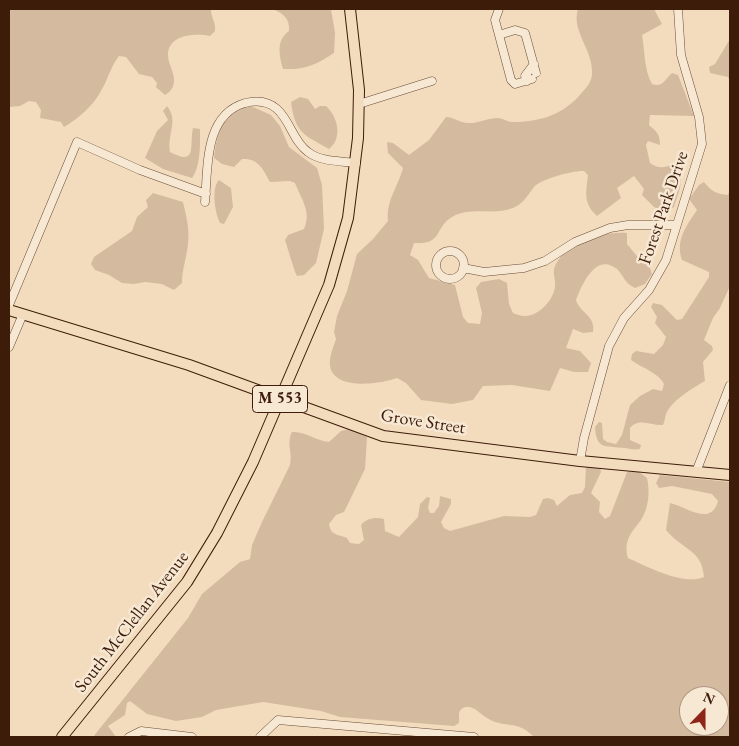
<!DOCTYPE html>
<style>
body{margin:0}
#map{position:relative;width:739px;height:746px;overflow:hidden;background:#f3dcbd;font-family:"EB Garamond",serif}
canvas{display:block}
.frame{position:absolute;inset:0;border:10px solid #3d1c0a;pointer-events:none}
.north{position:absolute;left:679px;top:686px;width:50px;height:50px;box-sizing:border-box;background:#f7e8d4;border:1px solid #ad9683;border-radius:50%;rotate:22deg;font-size:14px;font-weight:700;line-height:20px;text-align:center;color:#3d1c0a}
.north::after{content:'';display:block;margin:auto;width:18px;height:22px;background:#8f2418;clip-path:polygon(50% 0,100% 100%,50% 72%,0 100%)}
</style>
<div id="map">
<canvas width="739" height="746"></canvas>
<div class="frame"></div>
<div class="north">N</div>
</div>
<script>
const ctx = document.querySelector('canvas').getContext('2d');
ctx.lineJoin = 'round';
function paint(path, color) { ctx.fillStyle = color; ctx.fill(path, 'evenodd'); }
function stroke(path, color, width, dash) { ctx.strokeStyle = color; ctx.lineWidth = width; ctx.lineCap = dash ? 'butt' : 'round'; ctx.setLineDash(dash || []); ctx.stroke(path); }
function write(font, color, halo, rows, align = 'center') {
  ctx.font = font + ' "EB Garamond",serif'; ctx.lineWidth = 5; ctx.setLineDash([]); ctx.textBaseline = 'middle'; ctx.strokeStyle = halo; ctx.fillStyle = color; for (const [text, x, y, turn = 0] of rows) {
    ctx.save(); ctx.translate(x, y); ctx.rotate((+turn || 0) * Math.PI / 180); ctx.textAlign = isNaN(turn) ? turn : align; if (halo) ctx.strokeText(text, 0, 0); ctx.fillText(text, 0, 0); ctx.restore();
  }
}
paint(new Path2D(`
 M9,9h202c0,9 5,13 4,22l-5,5c-14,-3 -42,-2 -42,19 0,9 7,18 6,27 -1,7 -4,10 -9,13l-9,-8 1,-4 -5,-6 -13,-3 -13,-17 -7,-1c-8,10 -11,23 -18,35 -8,15 -22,27 -37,36l-3,-5 -21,-4 1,-8 -5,-8 -7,-1 -9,5 -11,1z
 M273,9h58l4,24 -1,20c-18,12 -30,17 -51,16 -4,-14 -7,-29 6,-38 1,-12 -5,-17 -16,-22z
 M578,9h76l8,15 -20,11c3,16 2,35 10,49 11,4 13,-5 20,-11l6,2 16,41 -44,-1 -1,10c8,7 11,9 11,20l-12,-4 -2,4 4,18c7,5 14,6 22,1 17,7 6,29 2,43l-9,5 -11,-5 -12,-12 2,-6 -10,-13 -17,12 4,10 -24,18c-14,-13 -11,-23 -9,-41l-4,-4c-9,-1 -44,8 -50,16 -6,8 -11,17 -21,21 -19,8 -43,-2 -61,9 -18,11 -9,28 -38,26l-4,12 8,5 11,18 26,7 8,32 5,6 12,1 2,-11 -6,-25 5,-6 18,-3 8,4 2,21 4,9c3,1 8,3 11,3 14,1 30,-16 31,-30 1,-8 -4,-13 1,-22 12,-22 47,-33 71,-31v11l14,17 7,1 4,12 -7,10 -10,4c-11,-5 -10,-11 -18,-19 -21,-17 -35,15 -41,31 4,13 20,16 17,32l-10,1 -10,-4 -7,19 14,3 11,12 -3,9h-14l-14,-4 -10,23 -38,-6 -29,1 -10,14 -21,4 -31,-4 -15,-17 -9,-5c-16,6 -63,13 -67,-12 -1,-9 3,-18 6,-27l-2,-7 3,-16 10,-25 10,-37 16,-15 15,-18c-2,-21 10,-34 15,-53l-15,-15 -1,-11 6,1 16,12 20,-15 17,-23c7,0 13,5 21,6 10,1 21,-5 31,-5 5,0 9,4 14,4 26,0 48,-6 66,-25 7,-8 15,-15 14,-26 0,-22 -21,-41 -14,-62z
 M730,39v43l-2,-5 -18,-4 -1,-6 6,-3z
 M300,97l8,2 7,10 5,-3h6c12,11 17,32 3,43 -25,-14 -34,-16 -38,-47z
 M167,106c12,15 0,27 3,46 28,15 19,-7 23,-24l7,1c0,15 1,37 -8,49l-29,-9 -18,-11 12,-27 11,-11 -5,-9z
 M245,107h8l18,8 9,11 9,21 28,21 5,17 2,44 -8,34 -12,12 -7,1 -2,-4 -10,-32 3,-5 16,-6c8,-17 -3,-30 -9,-46l-5,-2 -20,1c-7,-13 -12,-24 -28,-23l-8,8 -12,-3 -8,-6c3,-26 6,-38 31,-51z
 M219,180l12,8 2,19 -9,17 -4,-1c-5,-10 -9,-35 -1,-43z
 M704,182c7,9 12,12 24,13l2,-6v97l-10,22 -7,10 -9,22 8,6 1,4 -10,12 2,19c-12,7 -33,19 -39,33 -1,3 -1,7 -3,11 -12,1 -24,-8 -33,3v12l11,5 -1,4c-6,1 -10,0 -15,-1 -19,-2 -29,2 -30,-21l4,-5 3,1 1,16 4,3 9,2 6,-9 8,-30 10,-9 13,-7 9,2 2,-7c-5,-11 -24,-17 -33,-24l1,-6 4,-3 18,3 9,-9 3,-8 -11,-14 2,-6 -6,-10 2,-4 9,2 15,15 5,-1 27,-42v-5l-27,-12c-7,-20 5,-35 15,-50l-8,-11 10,-14z
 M153,193l30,9c3,13 7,28 5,41 -1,14 -6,26 -6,40l-8,7 -12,-6 -17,-2 -11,2 -12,-1 -13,-8 -14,-5 -4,-6 3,-7 38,-26 5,-14 11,-10 -2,-7z
 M349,429l18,8 -2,32 -21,43 -8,3 -7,9c2,12 9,10 18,14l3,5 9,1 5,-4 -3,-15c6,-7 14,-8 23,-6l1,12 14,6 19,-20 2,-13 7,-7 3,1 -2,10 2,5h4l5,-7 1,-10 11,3v5l-10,18 3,6 6,3 54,-15 26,1 6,-2 7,-16 5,-1 6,2 3,6 13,-11 12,-2 3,-6 1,-21 14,1 1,5 -10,21 9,9 -1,10 6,7 5,-3 17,-44 11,-1 9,7c3,13 2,30 -6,42 -9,12 -18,20 -13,38 20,9 56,28 76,19 -2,-28 -22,-27 -38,-47l4,-27c17,4 41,24 48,-2l-6,-7 -40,-8 -13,2 -3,-5 4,-8 70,7v255h-196c-17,-18 -30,-8 -47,-19 -7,-4 -12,-12 -21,-11 -10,2 -6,10 -7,16l-5,3 -114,-9 -19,-6 -58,-9 -47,8 -14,7 -26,4 -29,-7 -17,-13 -3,2 -2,12 -17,11 8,11h-23l95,-119 14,-24 38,-32 10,-3 2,-14 10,-23 28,-57c3,-13 -4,-20 2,-33 14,-1 24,9 37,10l12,-11zM689,696h30v30h-30z`), '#d4bb9f');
const minor = new Path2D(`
 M499,9l-4,11 16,60 4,4 17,-5
 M499,35l16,-5 10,3 11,40
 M527,81l-2,-5 9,-12
 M359,104l73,-23
 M205,202c3,-35 -1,-87 40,-99 12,-3 23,-2 32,6 14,13 16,32 31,43 13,10 33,9 48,11
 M436 265a14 14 0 1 1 28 0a14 14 0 1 1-28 0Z
 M463,268l21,4 40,-4 21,-7 30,-19 35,-14 18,-3h47
 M9,305l68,-163 63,28 66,24
 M9,347l14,-33
 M580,461l4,-23 25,-92 15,-28 25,-28 17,-30 36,-116 -3,-27 -18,-62 -3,-46
 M696,472l34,-87
 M129,737l12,-6 51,6
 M260,737l18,-17 196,17`);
const major = new Path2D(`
 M9,310l180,55 194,71 197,25 150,14
 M62,737l125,-155 30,-49 36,-71 76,-177 19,-67 10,-80 1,-48 -9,-81`);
stroke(minor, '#6a4c37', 9);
stroke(major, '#3d1c0a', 12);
stroke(minor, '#f7e8d4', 8);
stroke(major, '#f3dcbd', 10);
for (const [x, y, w] of [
 [280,399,55]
]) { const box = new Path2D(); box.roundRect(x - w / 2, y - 13.5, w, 27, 4); ctx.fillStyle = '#f7e8d4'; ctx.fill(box); stroke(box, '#3d1c0a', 1); }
write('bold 16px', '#3d1c0a', null, [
 ["M 553",280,399]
]);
write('18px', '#3d1c0a', '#f7e8d4', [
 ["Forest Park Drive",664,208,-71],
 ["Grove Street",423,422,9],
 ["South McClellan Avenue",132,622,-52]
]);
</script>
